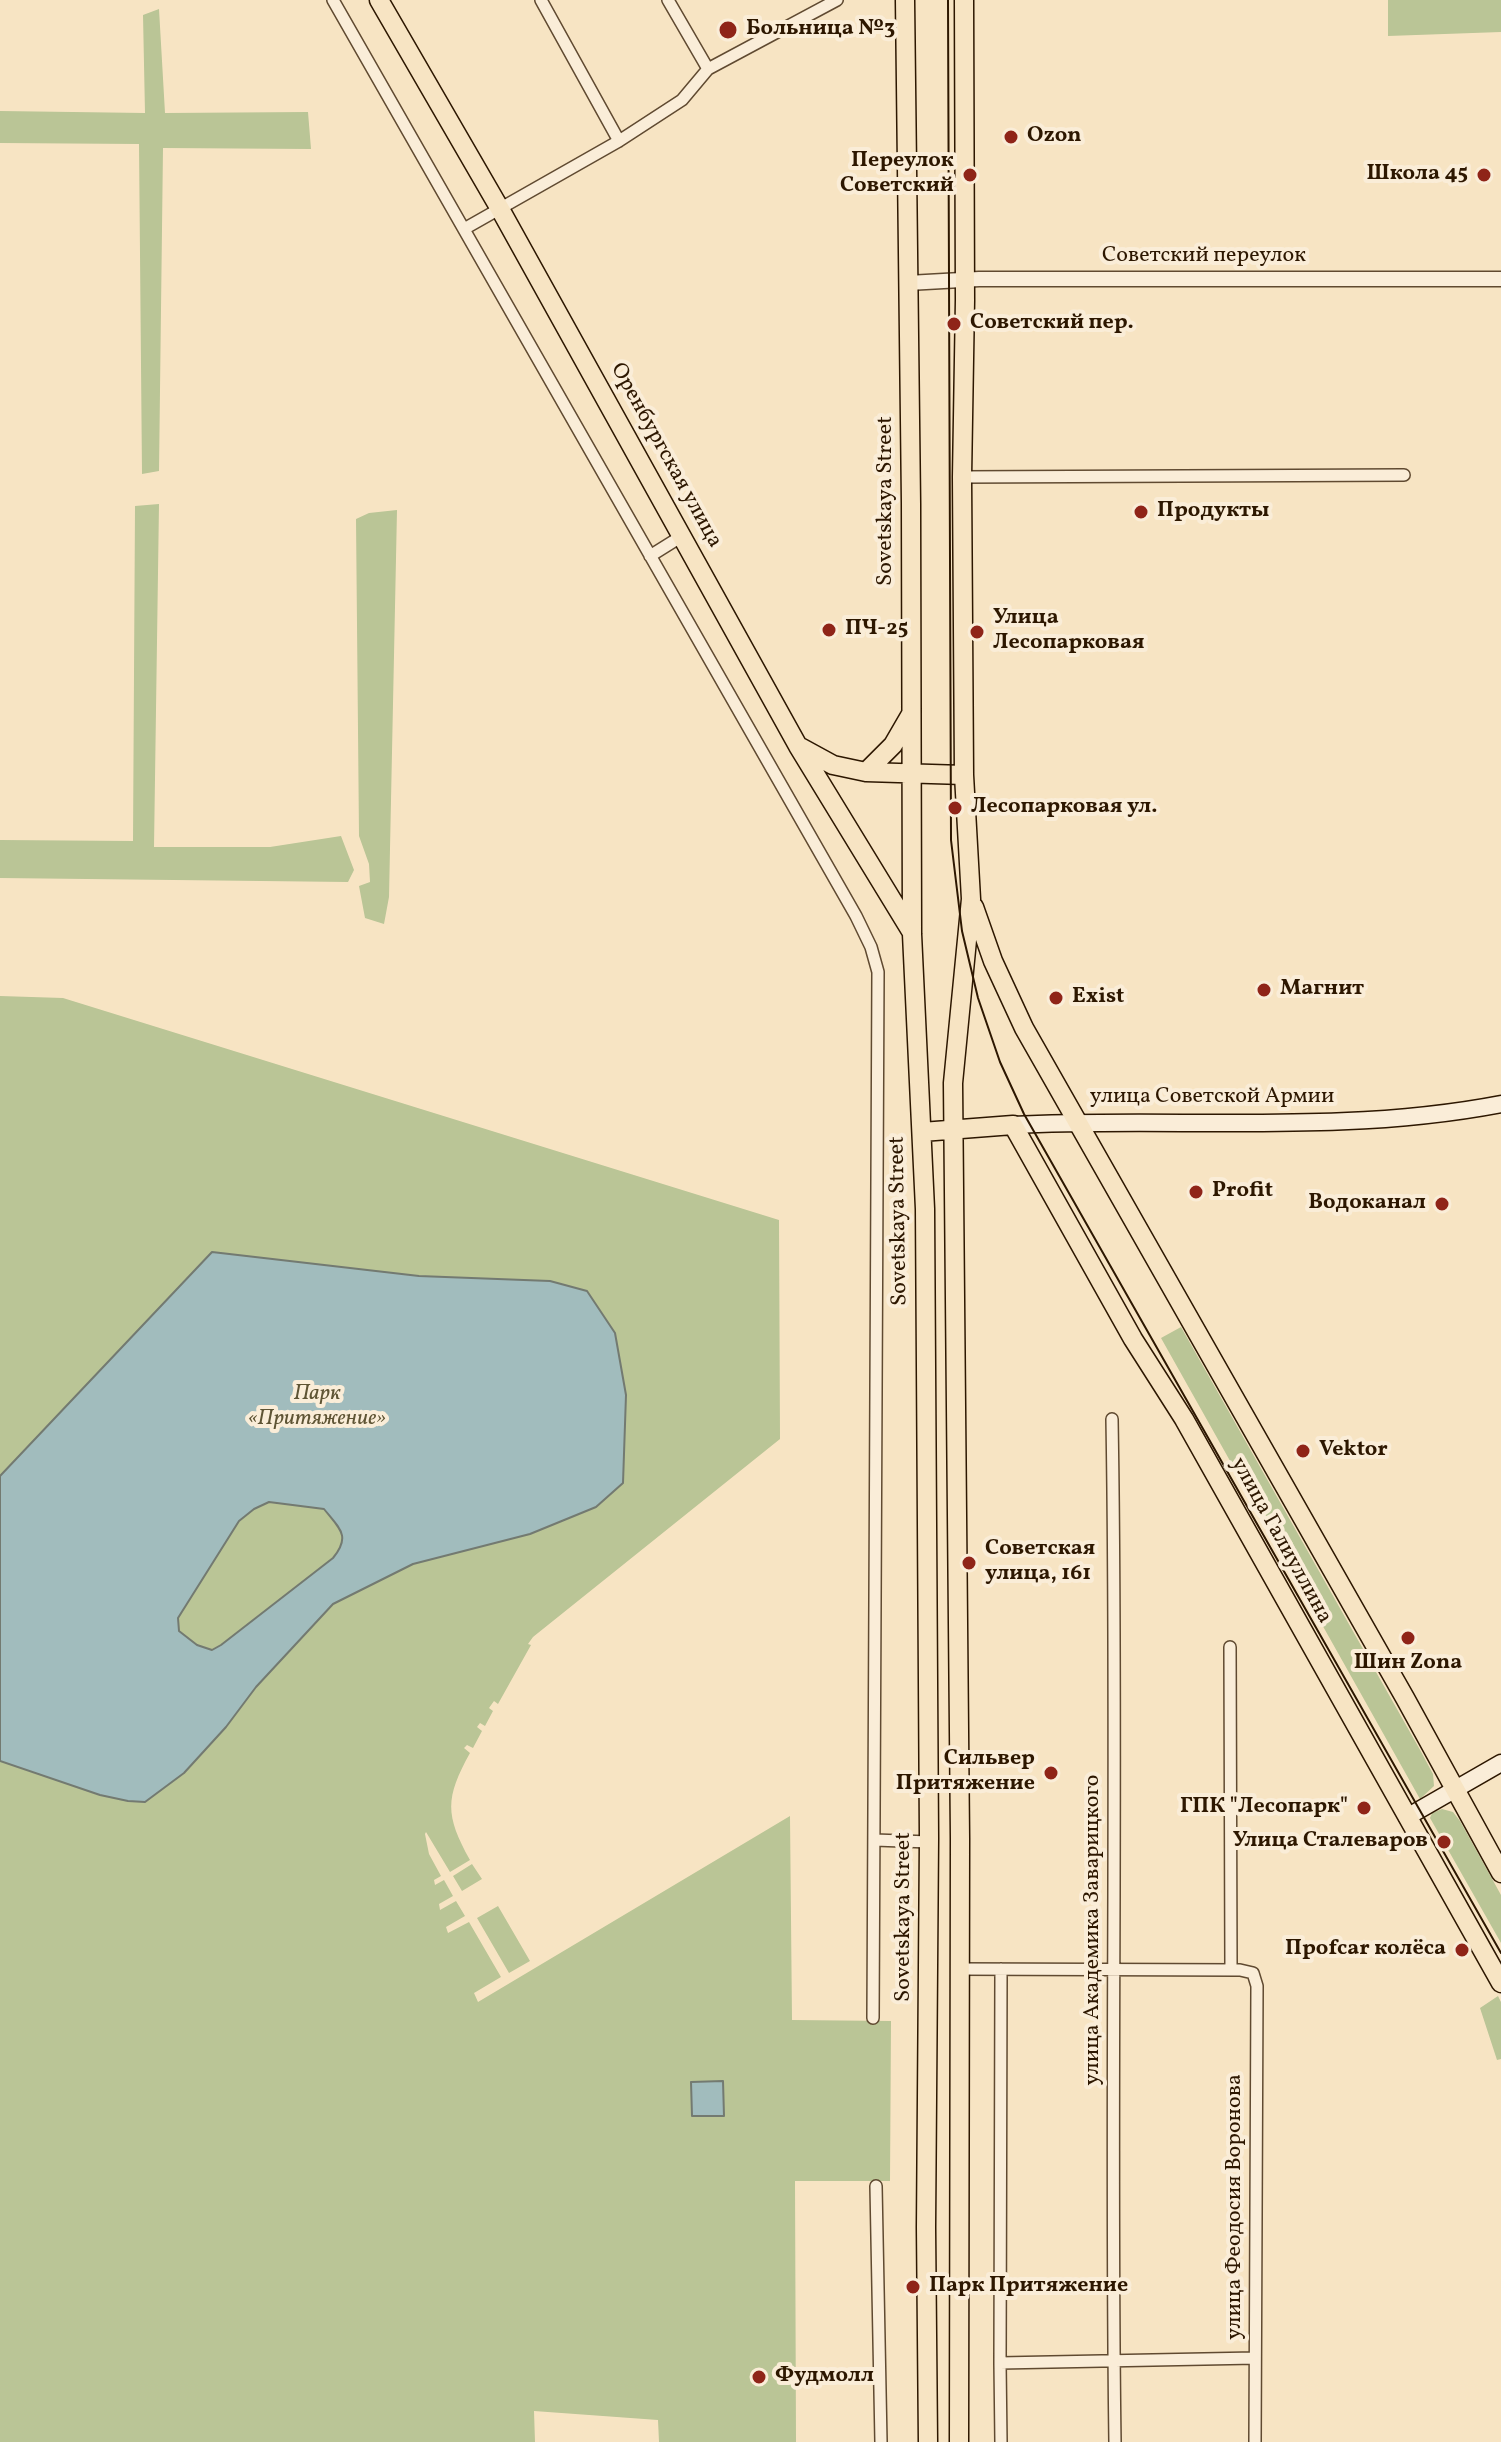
<!DOCTYPE html>
<meta charset="utf-8">
<style>
body{margin:0}
canvas{display:block;background:#f7e4c3}
</style>
<canvas width="1501" height="2442"></canvas>
<script>
const ctx = document.querySelector('canvas').getContext('2d');
ctx.lineJoin = 'round';
function paint(path, color) { ctx.fillStyle = color; ctx.fill(path, 'evenodd'); }
function stroke(path, color, width, dash) { ctx.strokeStyle = color; ctx.lineWidth = width; ctx.lineCap = dash ? 'butt' : 'round'; ctx.setLineDash(dash || []); ctx.stroke(path); }
function write(font, color, halo, rows, align = 'center') {
  ctx.font = font + ' Vollkorn,serif'; ctx.lineWidth = 8; ctx.setLineDash([]); ctx.textBaseline = 'middle'; ctx.strokeStyle = halo; ctx.fillStyle = color; for (const [text, x, y, turn = 0] of rows) {
    ctx.save(); ctx.translate(x, y); ctx.rotate((+turn || 0) * Math.PI / 180); ctx.textAlign = isNaN(turn) ? turn : align; if (halo) ctx.strokeText(text, 0, 0); ctx.fillText(text, 0, 0); ctx.restore();
  }
}
paint(new Path2D(`
 M1388,0h113v32l-113,4z
 M159,9l6,104 143,-1 3,37 -148,-1 -4,323 -17,3 -3,-330 -139,-1v-32l145,2 -2,-98z
 M159,504l-5,343h116l71,-11 13,34 -6,12 -348,-4v-38l133,1 2,-335z
 M397,510l-8,387 -5,27 -19,-6 -6,-32 11,-4 -1,-18 -10,-28 -3,-317 13,-6z
 M0,996l63,2 716,222 1,219 -247,198 -5,7 3,1 -33,59 -4,-3 -5,7 4,3 -8,15 -5,-3 -3,4 5,4 -9,17 -6,-3 -3,3 6,5c-25,45 -25,62 0,107l-20,12 -24,-40 -1,2 4,20 12,22 -7,4 1,5 9,-5 9,16 -14,8 1,6 16,-9 9,15 -19,11 2,6 21,-11 32,55 -27,16 4,9 312,-186 2,204 99,1 -1,160h-95l1,261h-137l-1,-22 -124,-9 1,31h-535z
 M1181,1327l238,421 14,26 1,12 -14,13 -259,-461z
 M1442,1809l11,3 7,9 41,74v48l-71,-125 2,-5z
 M472,1864l10,15 -20,12 -9,-15z
 M498,1906l32,55 -21,12 -32,-55z
 M1498,1996l3,6v57l-4,1 -17,-52z`), '#bac596');
const water = new Path2D(`
 M212,1252l207,24 131,5 37,10 28,42 11,62 -3,88 -27,24 -66,27 -117,30 -80,40 -77,83 -30,40 -42,46 -39,29 -17,-1 -28,-6 -100,-34v-285zM269,1502l55,7c16,20 27,27 9,49l-112,87 -9,5 -15,-5 -18,-14 -1,-13 61,-97 15,-12z
 M723,2081l1,35h-32l-1,-34z`);
paint(water, '#a1bcbd');
stroke(water, '#737a71', 2);
const minor = new Path2D(`
 M333,0l523,916 15,31 7,25 -5,1046
 M541,0l78,141
 M668,0l40,69
 M464,229l155,-88 63,-41 26,-31 129,-69
 M962,477l442,-2
 M650,556l32,-20
 M1112,1419c6,341 -2,682 3,1023
 M1230,1647l1,323
 M875,1840l54,2
 M958,1969l282,1 13,3 4,13 -2,456
 M1001,1969l-1,394 255,-5
 M876,2186l5,256
 M1000,2363l1,79`);
const tertiary = new Path2D(`
 M908,283l71,-4h522`);
const secondary = new Path2D(`
 M1013,1125c163,-8 327,10 488,-21
 M1407,1817l94,-54`);
const primary = new Path2D(`
 M379,0l121,209 298,537 113,185
 M905,0l6,503 1,431 13,275 4,629 -3,389 2,215
 M800,747l33,18 33,7 98,3
 M866,772l27,-27 18,-31
 M974,907l19,54 31,67 381,670 96,175
 M922,1132l91,-7 120,214 51,80 317,564
 M959,2442l1,-604 -7,-755 18,-184 -7,-124 -2,-298 3,-177 -1,-300`);
stroke(minor, '#604a31', 14);
stroke(tertiary, '#604a31', 17);
stroke(secondary, '#2d1700', 19);
stroke(primary, '#2d1700', 21);
stroke(minor, '#faedd8', 11);
stroke(tertiary, '#faedd8', 14);
stroke(secondary, '#faedd8', 16);
stroke(primary, '#f7e4c3', 18);
stroke(new Path2D(`
 M948,0l3,840 11,91 16,67 22,64 24,52 477,839`), '#2d1700', 2);
for (const [x, y, r, color] of [
 [728,30,10,"#8f2418"],
 [1011,137,8,"#8f2418"],
 [970,175,8,"#8f2418"],
 [1484,175,8,"#8f2418"],
 [954,324,8,"#8f2418"],
 [1141,512,8,"#8f2418"],
 [829,630,8,"#8f2418"],
 [977,632,8,"#8f2418"],
 [955,808,8,"#8f2418"],
 [1264,990,8,"#8f2418"],
 [1056,998,8,"#8f2418"],
 [1196,1192,8,"#8f2418"],
 [1442,1204,8,"#8f2418"],
 [1303,1451,8,"#8f2418"],
 [969,1563,8,"#8f2418"],
 [1408,1638,8,"#8f2418"],
 [1051,1773,8,"#8f2418"],
 [1364,1808,8,"#8f2418"],
 [1444,1842,8,"#8f2418"],
 [1462,1950,8,"#8f2418"],
 [913,2287,8,"#8f2418"],
 [759,2377,8,"#8f2418"]
]) { const dot = new Path2D(); dot.arc(x, y, r, 0, 2 * Math.PI); ctx.fillStyle = color; ctx.fill(dot); stroke(dot, '#faedd8', 3); }
write('bold 22px', '#2d1700', '#faedd8', [
 ["Больница №3",746,30],
 ["Ozon",1027,137],
 ["Переулок",954,162,"right"],
 ["Советский",954,187,"right"],
 ["Школа 45",1468,175,"right"],
 ["Советский пер.",970,324],
 ["Продукты",1157,512],
 ["Улица",993,619],
 ["Лесопарковая",993,644],
 ["ПЧ-25",845,630],
 ["Лесопарковая ул.",971,808],
 ["Магнит",1280,990],
 ["Exist",1072,998],
 ["Profit",1212,1192],
 ["Водоканал",1426,1204,"right"],
 ["Vektor",1319,1451],
 ["Советская",985,1550],
 ["улица, 161",985,1575],
 ["Шин Zona",1408,1664,"center"],
 ["Сильвер",1035,1760,"right"],
 ["Притяжение",1035,1785,"right"],
 ["ГПК \"Лесопарк\"",1348,1808,"right"],
 ["Улица Сталеваров",1428,1842,"right"],
 ["Проfcar колёса",1446,1950,"right"],
 ["Парк Притяжение",929,2287],
 ["Фудмолл",775,2377]
], 'left');
write('22px', '#2d1700', '#faedd8', [
 ["Советский переулок",1204,257],
 ["Оренбургская улица",665,456,61],
 ["Sovetskaya Street",887,501,-90],
 ["улица Советской Армии",1212,1098],
 ["Sovetskaya Street",900,1221,-91],
 ["улица Галиуллина",1280,1541,61],
 ["Sovetskaya Street",905,1917,-90],
 ["улица Академика Заварицкого",1094,1930,-90],
 ["улица Феодосия Воронова",1236,2207,-90]
]);
write('italic 22px', '#5e5434', '#faedd8', [
 ["Парк",317,1395],
 ["«Притяжение»",317,1420]
]);
</script>
